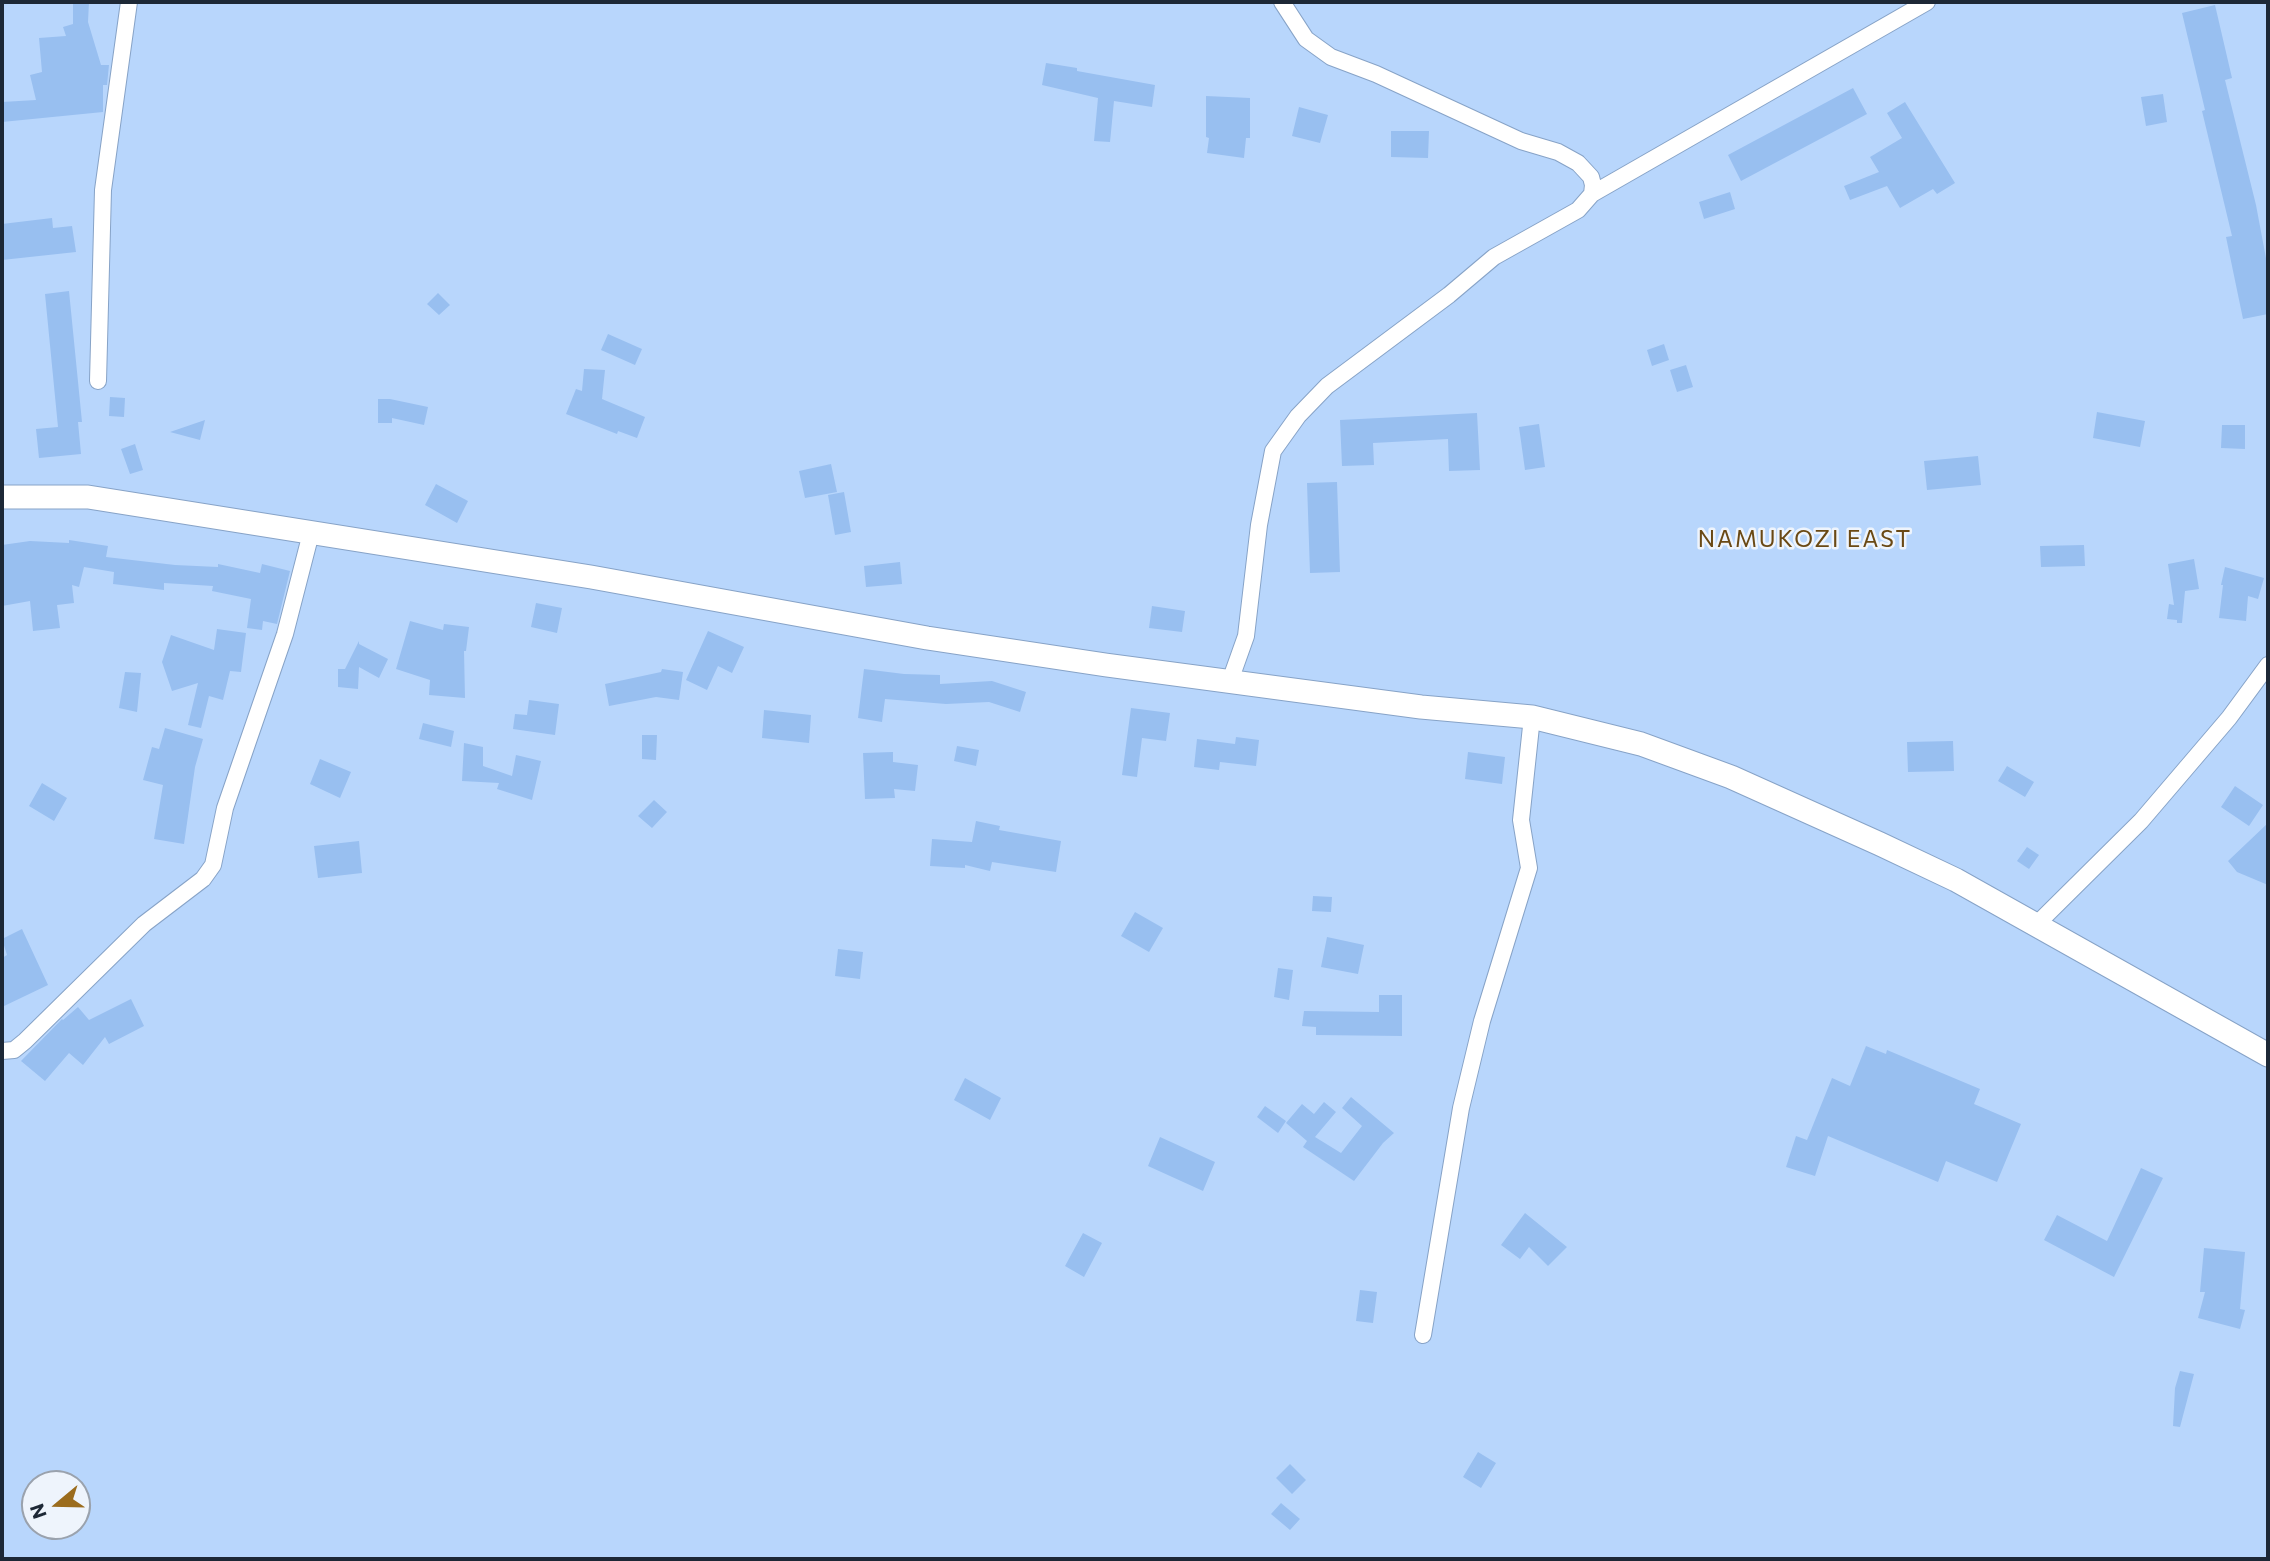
<!DOCTYPE html>
<style>
body{margin:0}
#map{position:relative;width:2270px;height:1561px;overflow:hidden;background:#b8d6fc;font-family:Commissioner,sans-serif}
canvas{display:block}
.frame{position:absolute;inset:0;border:4px solid #1d2836;pointer-events:none}
.north{position:absolute;left:21px;top:1470px;width:70px;height:70px;box-sizing:border-box;background:#eef4fc;border:2px solid #9aa2ad;border-radius:50%;rotate:251deg;font-size:19px;font-weight:700;line-height:28px;text-align:center;color:#1d2836}
.north::after{content:'';display:block;margin:auto;width:24px;height:32px;background:#9b6c1d;clip-path:polygon(50% 0,100% 100%,50% 72%,0 100%)}
</style>
<div id="map">
<canvas width="2270" height="1561"></canvas>
<div class="frame"></div>
<div class="north">N</div>
</div>
<script>
const ctx = document.querySelector('canvas').getContext('2d');
ctx.lineJoin = 'round';
function paint(path, color) { ctx.fillStyle = color; ctx.fill(path, 'evenodd'); }
function stroke(path, color, width, dash) { ctx.strokeStyle = color; ctx.lineWidth = width; ctx.lineCap = dash ? 'butt' : 'round'; ctx.setLineDash(dash || []); ctx.stroke(path); }
function write(font, color, halo, rows, align = 'center') {
  ctx.font = font + ' Commissioner,sans-serif'; ctx.lineWidth = 5; ctx.setLineDash([]); ctx.textBaseline = 'middle'; ctx.strokeStyle = halo; ctx.fillStyle = color; for (const [text, x, y, turn = 0] of rows) {
    ctx.save(); ctx.translate(x, y); ctx.rotate((+turn || 0) * Math.PI / 180); ctx.textAlign = isNaN(turn) ? turn : align; if (halo) ctx.strokeText(text, 0, 0); ctx.fillText(text, 0, 0); ctx.restore();
  }
}
paint(new Path2D(`
 M73,2h16l-1,20 13,43h8l-2,20h-4v27l-101,10v-20l34,-2 -6,-25 12,-3 -3,-34 27,-2 -3,-9 10,-3z
 M2215,5l17,73 -7,2 31,125 12,64v45l-25,5 -17,-82 6,-1 -30,-125 3,-1 -23,-97z
 M1046,63l31,5v3l78,14 -3,22 -38,-6 -4,41 -16,-1 4,-43 -56,-13z
 M1853,88l14,26 -126,67 -13,-26z
 M2163,94l4,28 -21,4 -5,-29z
 M1206,96l44,2v40h-4l-2,20 -37,-5 2,-15 -3,-1z
 M1905,102l50,81 -18,11 -4,-5 -33,19 -13,-22 -37,14 -6,-14 35,-14 -9,-15 32,-19 -15,-25z
 M1299,107l29,8 -8,28 -28,-7z
 M1391,131h38l-1,27 -37,-1z
 M1730,192l5,17 -31,10 -5,-17z
 M52,218l1,10 19,-2 4,26 -74,8v-36z
 M69,291l13,131h-4l3,32 -42,4 -3,-29 22,-2 -13,-133z
 M438,293l12,12 -11,10 -12,-11z
 M608,334l34,15 -7,16 -34,-15z
 M1664,344l5,16 -17,6 -5,-16z
 M1686,365l7,22 -16,5 -7,-22z
 M584,369l21,1 -3,29 43,18 -8,21 -19,-7 -1,3 -51,-20 10,-25 6,2z
 M110,397l15,1 -1,19 -15,-1z
 M378,399h12l38,8 -4,18 -32,-7v5h-14z
 M2097,412l48,9 -5,26 -47,-9z
 M1477,413l3,57 -31,1 -1,-32 -75,4 1,22 -32,1 -2,-46z
 M205,420l-5,20 -30,-8z
 M1539,424l6,43 -20,3 -6,-43z
 M2222,425h23v24l-24,-1z
 M135,444l8,26 -13,4 -9,-25z
 M1978,456l3,29 -54,5 -3,-29z
 M831,464l6,28 -32,6 -6,-27z
 M1337,482l3,90 -30,1 -3,-90z
 M436,484l32,17 -11,22 -32,-18z
 M844,492l7,40 -16,3 -7,-40z
 M69,540l39,6 -2,11 69,8 43,2v-3l42,9 2,-9 28,7 -13,53 -14,-3 -1,9 -15,-2 4,-29 -39,-8 1,-5 -49,-3v7l-51,-6 1,-12 -30,-5 -5,20 -7,-2 2,18 -17,2 3,23 -27,3 -3,-30 -28,5v-61l28,-4 39,2z
 M2084,545l1,21 -44,1 -1,-21z
 M2194,559l5,30 -14,2 -3,32h-5v-3l-10,-1 2,-15 5,1 -6,-41z
 M900,562l2,22 -36,3 -2,-21z
 M2225,567l39,11 -6,21 -10,-3 -2,25 -27,-3 4,-33h-2z
 M536,603l26,5 -5,25 -26,-6z
 M1152,606l33,5 -3,21 -33,-4z
 M410,621l33,9 1,-6 25,3 -3,24h-2l1,47 -36,-3 1,-15 -34,-11z
 M217,629l29,4 -5,39 -11,-1 -7,29 -14,-4 -8,32 -13,-3 10,-42 -26,8 -10,-29 9,-27 43,15z
 M708,631l36,16 -12,26 -14,-7 -11,24 -21,-10z
 M359,641v3l29,15 -9,19 -20,-11 -1,22 -20,-2v-18h7z
 M662,669l21,3 -4,28 -23,-3 -47,9 -4,-22 56,-12z
 M864,669l40,5 36,1v9l52,-3 34,11 -6,20 -31,-10 -43,2 -61,-5 -3,23 -24,-4z
 M125,672l16,1 -4,39 -18,-4z
 M529,700l30,4 -4,31 -42,-6 2,-15 12,1z
 M1131,708l39,5 -4,28 -24,-3 -5,39 -15,-2z
 M764,710l47,5 -2,28 -47,-5z
 M423,723l31,8 -3,16 -32,-8z
 M165,728l38,11 -8,28 -11,77 -30,-5 9,-54 -20,-5 9,-33 7,2z
 M642,735h15l-1,25 -14,-1z
 M1236,737l23,3 -3,26 -36,-4 -1,8 -25,-3 3,-28 38,5z
 M1953,741l1,30 -46,1 -1,-30z
 M464,743l19,4v19l29,10 4,-21 25,6 -9,39 -35,-11 2,-6 -37,-2z
 M957,746l22,4 -3,16 -22,-5z
 M893,752v10l25,3 -3,26 -21,-2 1,9 -30,1 -2,-46z
 M1468,752l37,5 -3,27 -37,-5z
 M320,759l31,13 -11,26 -30,-14z
 M2007,766l27,16 -9,15 -27,-16z
 M42,783l25,15 -13,23 -25,-15z
 M2235,786l28,19 -14,21 -28,-19z
 M654,800l13,12 -15,16 -14,-12z
 M976,821l24,5 -1,4 62,11 -5,31 -64,-10 -2,9 -25,-6v3l-35,-2 2,-27 40,3z
 M2268,823v62l-31,-13 -9,-11z
 M359,841l3,32 -44,5 -4,-32z
 M2027,847l12,8 -10,14 -12,-8z
 M1313,896l19,1 -1,15 -19,-1z
 M1135,912l28,16 -14,24 -28,-16z
 M22,929l26,56 -46,22v-49l5,-3 -5,-16z
 M1327,937l37,8 -6,29 -37,-7z
 M838,949l25,3 -3,27 -25,-3z
 M1278,968l15,2 -4,30 -15,-3z
 M1379,995h23v41l-86,-1v-8l-14,-1 2,-15 75,1z
 M131,999l13,27 -35,18 -4,-7 -22,28 -14,-12 -24,28 -24,-20 41,-42 1,1 15,-13 11,13z
 M1866,1046l20,8 1,-4 93,39 -6,15 47,20 -24,58 -51,-21 -8,21 -110,-46 -13,40 -29,-9 10,-31 11,4 25,-62 18,8z
 M965,1078l36,20 -11,22 -36,-20z
 M1351,1097l43,36 -11,10 -29,38 -51,-34 4,-6 -21,-18 16,-19 12,10 10,-12 12,10 -21,25 26,16 21,-27 -20,-18z
 M1265,1106l21,15 -8,12 -21,-16z
 M1160,1137l55,25 -12,29 -55,-25z
 M2141,1168l22,10 -49,99 -70,-37 13,-25 50,26z
 M1525,1213l42,34 -19,19 -19,-19 -9,12 -19,-14z
 M1083,1233l19,10 -18,34 -19,-11z
 M2204,1248l41,4 -5,57 5,1 -5,19 -42,-11 7,-26h-5z
 M1360,1290l17,2 -4,31 -17,-2z
 M2180,1371l14,3 -14,53 -7,-1 2,-38z
 M1478,1452l18,11 -15,25 -18,-11z
 M1290,1464l16,16 -14,14 -16,-16z
 M1281,1503l19,16 -10,11 -19,-16z`), '#98bff0');
const minor = new Path2D(`
 M1592,194l335,-192
 M98,381l5,-191 26,-188
 M1230,681l16,-45 13,-111 14,-74 25,-35 29,-30 122,-91 45,-38 84,-47 14,-16 1,-9 -2,-8 -13,-14 -20,-11 -37,-11 -145,-67 -45,-17 -25,-18 -24,-37
 M2037,924l104,-103 88,-103 39,-53
 M2,1051l12,-1 11,-9 119,-117 59,-45 10,-14 12,-57 60,-174 26,-101
 M1423,1335l38,-227 21,-87 47,-153 -8,-48 11,-103`);
const secondary = new Path2D(`
 M2,497h86l503,80 336,61 179,27 315,42 111,10 109,27 90,33 149,67 76,36 312,175`);
stroke(minor, '#87a3c7', 18);
stroke(secondary, '#87a3c7', 25);
stroke(minor, '#fff', 16);
stroke(secondary, '#fff', 23);
ctx.letterSpacing = '2px';
write('23px', '#6a4914', '#eef4fc', [
 ["NAMUKOZI EAST",1805,539]
]);
ctx.letterSpacing = '0px';
</script>
